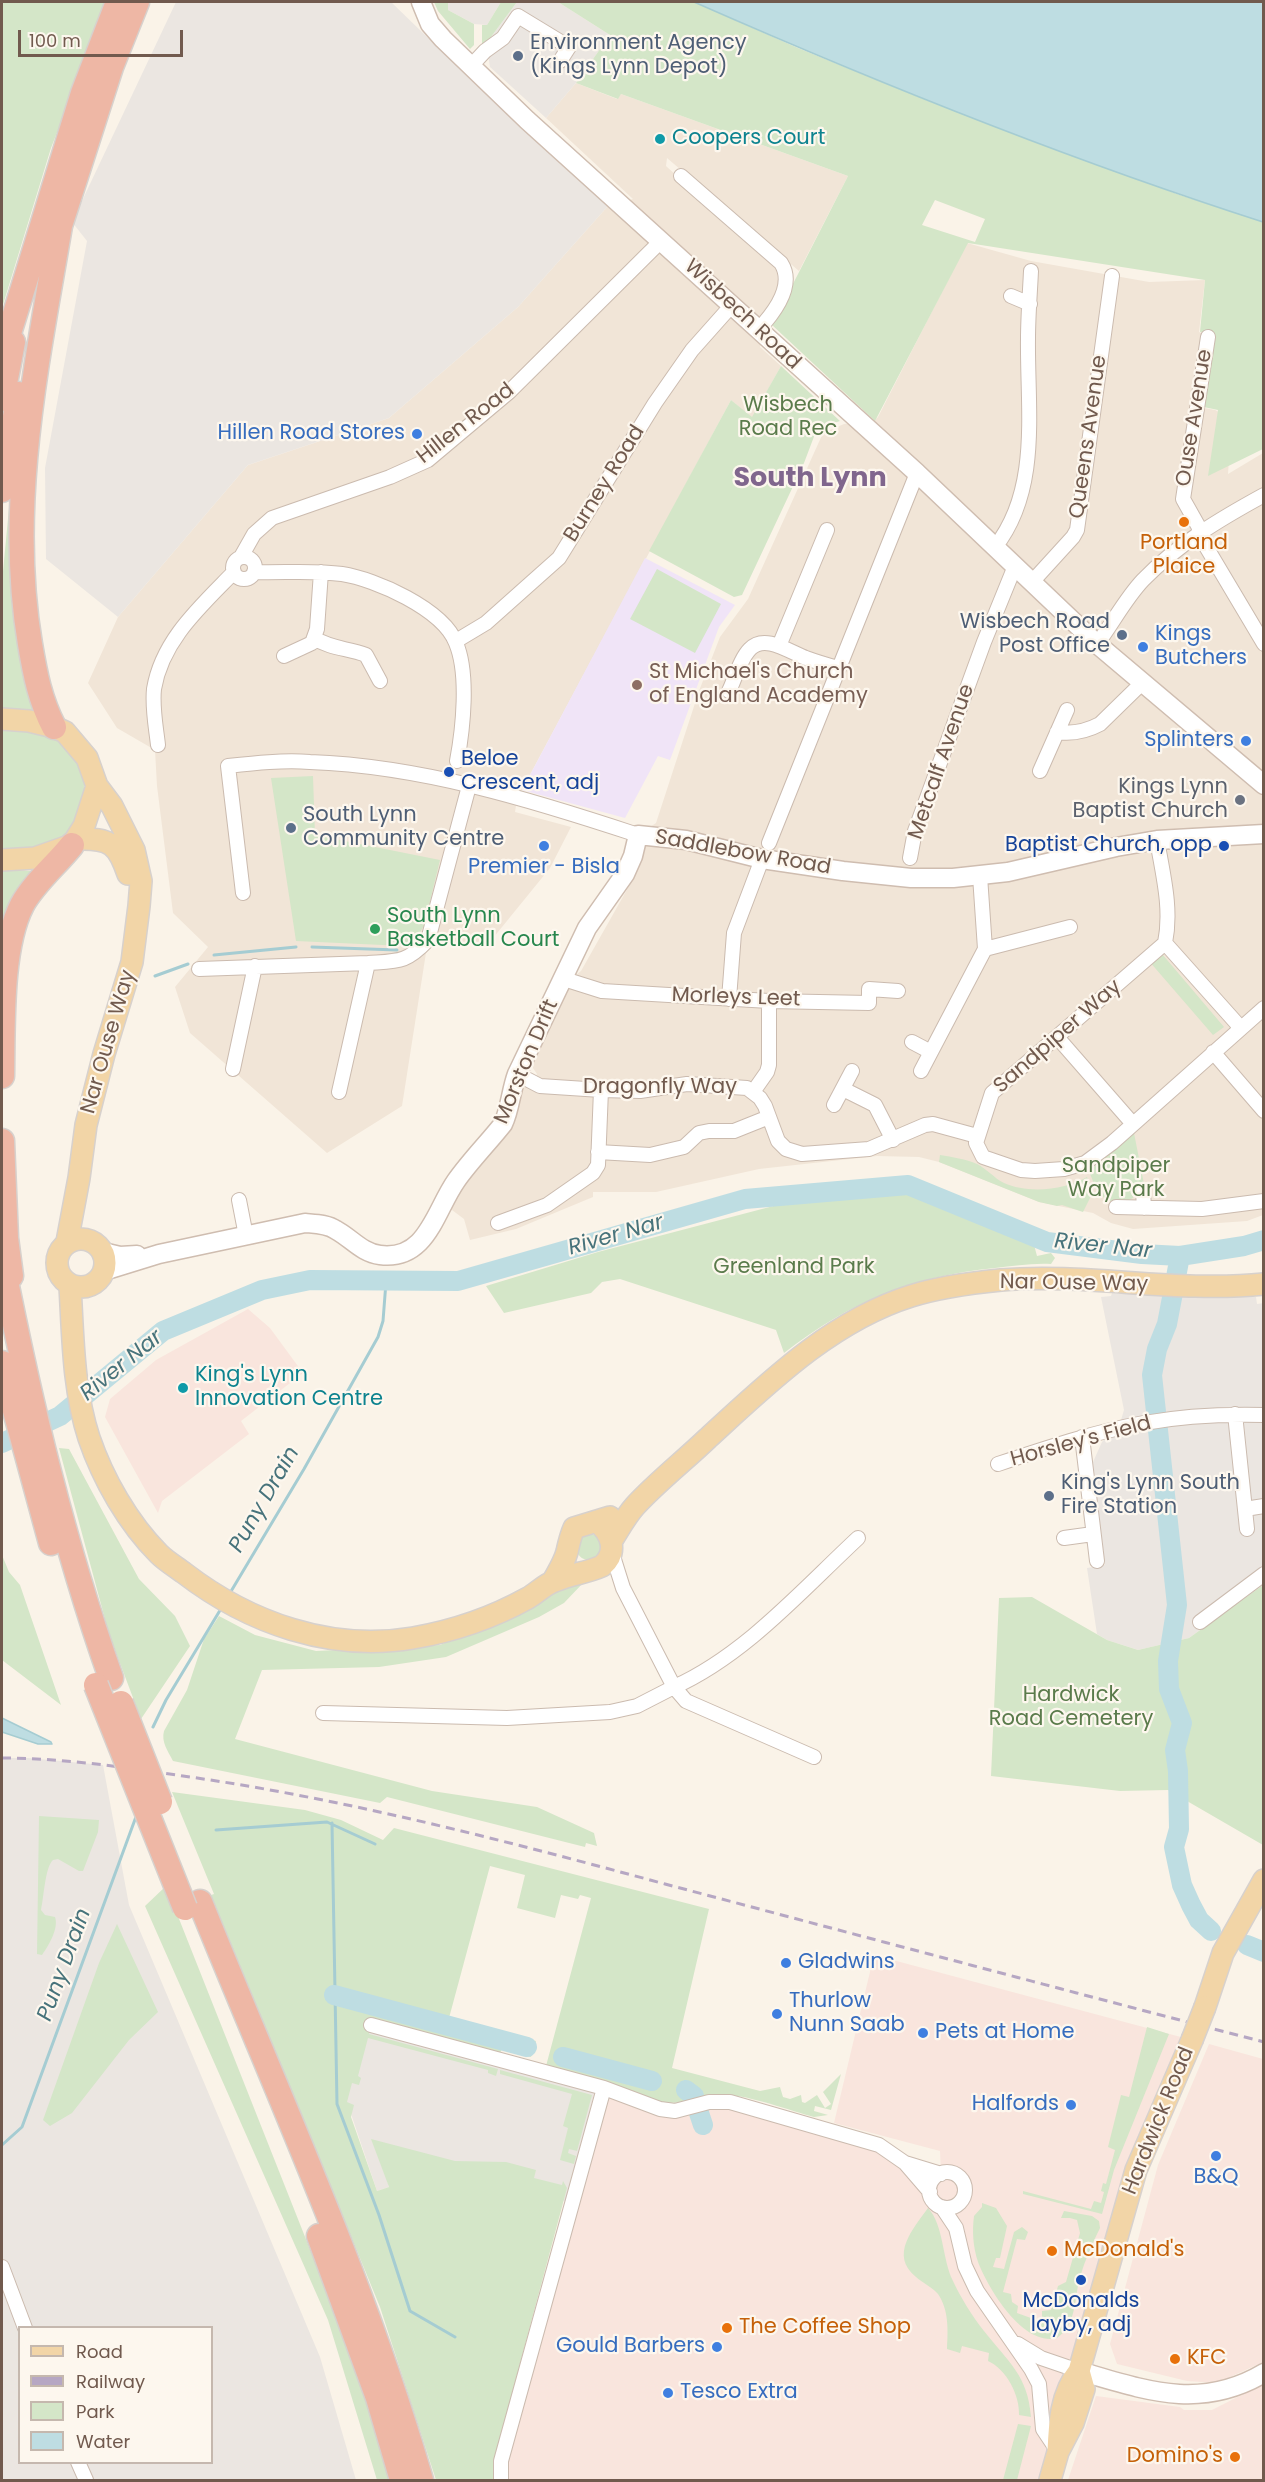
<!DOCTYPE html>
<style>
body{margin:0}
#map{position:relative;width:1265px;height:2482px;overflow:hidden;background:#faf3e8;font-family:Poppins,sans-serif}
canvas{display:block}
.frame{position:absolute;inset:0;border:3px solid #715a4e;pointer-events:none}
.legend{position:absolute;left:18px;top:2326px;width:195px;height:138px;box-sizing:border-box;background:#fdf7ee;border:2px solid #c5b8ae;margin:0;padding:8px 10px;list-style:none;font-size:18px;color:#715a4e}
.legend li{display:flex;align-items:center;gap:12px;height:30px}
.legend b{width:30px;border:2px solid #c5b8ae}
.scale{position:absolute;left:18px;top:30px;width:165px;height:27px;box-sizing:border-box;border:3px solid #715a4e;border-top:0;padding-left:8px;font-size:18px;line-height:21px;white-space:nowrap;color:#715a4e;-webkit-text-stroke:4px #fdf7ee;paint-order:stroke}
</style>
<div id="map">
<canvas width="1265" height="2482"></canvas>
<div class="frame"></div>
<ul class="legend">
<li><b style="height:8px;background:#f2d5a7"></b>Road</li>
<li><b style="height:8px;background:#b6a7c3"></b>Railway</li>
<li><b style="height:16px;background:#d4e6c8"></b>Park</li>
<li><b style="height:16px;background:#bedde2"></b>Water</li>
</ul>
<div class="scale">100 m</div>
</div>
<script>
const ctx = document.querySelector('canvas').getContext('2d');
ctx.lineJoin = 'round';
function paint(path, color) { ctx.fillStyle = color; ctx.fill(path, 'evenodd'); }
function stroke(path, color, width, dash) { ctx.strokeStyle = color; ctx.lineWidth = width; ctx.lineCap = dash ? 'butt' : 'round'; ctx.setLineDash(dash || []); ctx.stroke(path); }
function write(font, color, halo, rows, align = 'center') {
  ctx.font = font + ' Poppins,sans-serif'; ctx.lineWidth = 4.5; ctx.setLineDash([]); ctx.textBaseline = 'middle'; ctx.strokeStyle = halo; ctx.fillStyle = color; for (const [text, x, y, turn = 0] of rows) {
    ctx.save(); ctx.translate(x, y); ctx.rotate((+turn || 0) * Math.PI / 180); ctx.textAlign = isNaN(turn) ? turn : align; if (halo) ctx.strokeText(text, 0, 0); ctx.fillText(text, 0, 0); ctx.restore();
  }
}
paint(new Path2D(`
 M576,83l41,16 4,-5 227,82 -49,95 -132,-113 -1,8 110,101 3,20 -11,21 -8,39 21,19 -29,52 -21,-18 -214,399 -2,13 56,15 -21,41 -61,75 -61,-3 -26,166 -75,47 -137,-120 -15,-46 33,-40 -35,-34 -16,-127 -2,-36 -38,-22 -29,-45 30,-66 130,-152 141,-47 129,-111 90,-101 25,-7 -87,-81z
 M967,243l64,18 118,21 56,-2 -6,52 7,3 -12,71 21,4 17,9 -4,55 35,-21v762l-16,6 -114,8 -22,-6 -18,-10 -54,-11 -100,-40 -20,-5 -42,-1 -118,13 -103,23h-63v5l-77,32 -46,11 -6,-21 -16,-12 11,-16 52,-63 9,-40 5,-3 8,2 4,-13 -6,-9 41,-87 9,-7 52,-92v-23l5,-21 18,-12 43,-132 21,-54 28,-38 75,-166 21,-9 30,-3 4,-4z`), '#f1e5d7');
paint(new Path2D(`
 M248,1309l22,19 33,45 -62,48 8,13 -87,67 -4,12 -53,-96 5,-18 46,-39z
 M874,1955l318,85 -56,130 -86,310h-549l103,-392 56,21 80,-5 201,69 -1,-22 -106,-28z
 M1209,2044l54,15v303l-46,21 -30,-2 -70,-17 -7,-20 48,-179z
 M1263,2384v96h-195l28,-84 84,11 4,3h28z`), '#f9e5dd');
paint(new Path2D(`
 M176,2h215l97,94 120,110 -90,101 -129,111 -141,47 -130,152 -72,-58 -1,-91 42,-227 -15,-19z
 M448,2h53l-14,23 -13,-1 -26,-14z
 M517,2h41l52,33 -34,48 -30,35 -56,-51 -2,-13 -6,-5z
 M1112,1293l144,4 1,7 7,-1 -1,282 -74,53 -51,12 -31,-10 -10,-6 -10,-66 18,-3 -12,-103 9,-20 19,-22 3,-10 -23,-113 10,-1z
 M2,1758h26l75,7 26,140 191,452 36,123h-354zM20,2328h192v134h-192z
 M346,2007l249,83 -28,112 -190,-57 12,42 -12,4 -33,-98z`), '#ebe6e1');
paint(new Path2D(`
 M645,558l90,47 -16,22 -49,133 -12,-4 -33,62 -103,-28z`), '#f0e4f7');
paint(new Path2D(`
 M2,2h106l-57,146 -49,160z
 M434,2h14v8l26,14v21l-4,4 -32,-38z
 M501,2h16l-35,47v-24h5z
 M558,2h136l104,46 133,54 246,92 86,28v227l-55,27 10,-66 -19,-4 12,-73 -11,-1 5,-52 -237,-37 -93,178 -103,-96 76,-149 -227,-82 -3,5 -42,-16 34,-48zM935,200l50,19 -10,23 -53,-17z
 M781,366l59,55 -18,6 -4,-1 -14,37 -62,132 -8,2 -85,-46 82,-151 21,17z
 M16,505l20,207 -34,-3v-127l7,-74z
 M657,569l64,35 -26,49 -65,-34z
 M2,727l16,1 42,12 20,25 4,15 1,15 -3,14 -17,27 -15,11 -48,5z
 M313,776l2,59 125,25 -16,66 -8,12 -12,8 -108,-5 -25,-163z
 M2,869l30,2 2,4 -32,65z
 M1162,954l62,73 -11,8 -64,-74z
 M1134,1133l10,51h-8l-3,14 -4,2 -22,1 -11,-12 -7,-18z
 M940,1155c12,2 26,4 37,9 10,5 17,14 27,19 24,11 62,7 83,-6l6,15 -10,20 -21,-7 -5,1 -18,-4 -100,-40z
 M897,1193l23,4 113,44 4,15 14,-3 4,5 -4,6c-19,-1 -37,2 -56,4 -86,9 -143,33 -211,85l-8,-23 -156,-51 -18,3 -11,11 -87,20 -18,-27 112,-34 183,-48z
 M59,1448l10,1 70,130 36,37 15,30 -49,73 -32,-85z
 M576 1547a13 13 0 1 1 26 0a13 13 0 1 1-26 0Z
 M2,1555l7,17 11,13 41,120 -59,-45z
 M584,1582l-20,21 -25,14 -93,40 -67,10 -117,3 -27,69 197,52 105,16 57,26 3,13 -11,-3 -1,4 -198,-50 -7,6 -207,-42c-5,-10 -12,-19 -9,-30l23,-41 17,-51 15,-23 36,19 61,16 124,-6 56,-24 55,-28z
 M1263,1585v260l-95,-55 -48,1 -129,-15 8,-178 33,-1 75,43 31,10 51,-12z
 M172,1792l133,18 36,10 42,20 11,-12 315,81 -37,159 88,23 20,-4 3,10 7,2 11,-4 1,7 3,1 12,-8 8,13 6,-4 -8,-12 18,-18 -10,36 -16,-4 -1,5 14,4 -14,2c-22,-6 -69,-23 -89,-22 -24,1 -46,11 -69,7l-110,-36 45,-168 -11,-3 -2,4 -17,-4 -6,23 -38,-10 8,-33 -35,-9 -41,152 87,23 -5,16 -29,-8 -2,4 -129,-28 -2,9 129,35 -2,7 -8,-3v-3l-120,-32 -10,38 3,2 -2,7 -7,-2 -5,19 7,3 -3,12 26,74 12,-4 -18,-48 84,22 51,1 30,8 -2,8 28,7 1,-4 4,7 -72,269v23h-59l-56,-173 -169,-412 3,-1z
 M39,1816l60,4 -1,12 -15,39h-4l-21,-12 -5,1c-8,7 -9,37 -12,50l4,5 10,2c4,11 -6,28 -13,38l-5,-1z
 M166,1886l189,477 35,117h-13l-49,-160 -183,-414z
 M117,1924l41,88 -29,28 -57,73 -22,13 -7,-6 56,-157z
 M1147,2027l22,7 -55,136 -12,44 -79,-20v-3l68,18 3,-8 7,2 3,-11 -3,-1 2,-8 3,1 9,-34 -7,-3 13,-52 8,2z
 M500,2070l92,25 -15,56 -8,-2 -1,4 8,3 -2,8 -14,-4 8,-32 -5,-2 9,-32 -72,-20z
 M982,2203l14,5 11,18 -7,32h-4l-3,9 11,2 10,-37 8,-5 6,5 -3,8 -8,-1 -14,53 8,2 1,8 6,4 -1,7 25,9v-11l9,-1 7,-24 8,-4 14,-49 -3,-13 -7,-2h-9l3,-7 28,5 7,5 1,7c-8,16 -15,32 -20,49 -6,22 -3,47 -23,61 -34,9 -69,-50 -79,-76 -5,-15 -6,-31 -4,-46l8,-9z
 M928,2208c16,17 14,51 25,73 8,17 19,35 31,50 24,31 44,44 47,86l-12,-2c1,-20 -13,-46 -31,-54l1,-8 -27,-7 -2,7 -13,-4c1,-19 2,-39 -9,-55 -6,-7 -15,-11 -22,-17 -27,-22 -3,-48 12,-69z
 M1018,2424l13,2 -14,54h-14z`), '#d4e6c8');
const water = new Path2D(`
 M694,2h569v220c-193,-62 -383,-138 -569,-220z
 M2,1718l49,24 1,2h-14l-36,-12z`);
paint(water, '#bedde2');
stroke(water, '#a5ccd2', 1.5);
stroke(new Path2D(`
 M312,947l85,3
 M214,955l82,-8
 M155,976l33,-12
 M230,1593l74,-124 74,-132 5,-16 3,-39
 M153,1727l13,-27 56,-93
 M332,1823l5,281 42,111 31,96 45,26
 M216,1830l111,-8 48,22
 M2,2145l20,-18 115,-313`), '#a5ccd2', 3);
stroke(new Path2D(`
 M1180,1256l-13,68 -10,25 -5,26 25,230 -9,56 1,28 13,34 -7,27 3,21 1,58 -5,18 8,38 9,20 8,15 12,11
 M2,1443l58,-27 103,-85 99,-41 48,-10 148,1 287,-82 163,-14 139,57 95,12 38,2 64,-10 20,-6
 M1247,1945l17,7
 M334,1995l193,52
 M563,2057l89,24
 M686,2090l8,6
 M699,2113l4,12`), '#bedde2', 20);
const street = new Path2D(`
 M471,66l14,-15 18,-13 15,-22 51,31 -9,14
 M681,176l100,87c14,22 -7,50 -23,67
 M1011,296l19,8
 M1201,531l-18,-32 25,-162
 M1198,533l66,111
 M995,547c46,-58 32,-139 33,-208 0,-23 2,-46 3,-68
 M241,557l13,-23 18,-16 118,-41 38,-17 81,-68 152,-151
 M233 568a11 11 0 1 1 22 0a11 11 0 1 1-22 0Z
 M254,572c29,1 59,-2 88,2 33,5 101,35 114,69 13,31 7,86 1,118
 M1032,582l41,-45 4,-7 35,-254
 M314,638c17,11 34,10 52,17l14,26
 M456,641l30,-18 73,-65 96,-155 37,-53 40,-45
 M1097,644c16,-21 28,-45 46,-64 35,-36 77,-61 121,-85
 M779,646l48,-116
 M284,656l28,-13 5,-14 4,-57
 M729,691c6,-12 11,-32 21,-42 15,-16 41,4 56,9 11,4 21,7 32,10
 M1057,732c15,2 30,-1 43,-8l42,-41
 M158,745c-2,-18 -6,-37 -4,-56 8,-49 47,-83 80,-117
 M1040,771l27,-61
 M1157,840c6,35 15,69 8,103l-173,150 -16,50 7,14 38,13 14,1 29,-2 21,-6 27,-20 152,-135
 M769,843l148,-370
 M910,858l5,-27 69,-189 31,-76
 M243,893l-15,-127c27,-3 55,-6 82,-4 112,4 222,38 328,73
 M1165,943l75,84
 M985,949l85,-22
 M199,969l169,-6c31,-2 38,0 60,-23l41,-154
 M564,979l38,12 167,10 100,2v-14l29,2
 M729,999l5,-66 28,-74
 M1057,1037l76,87
 M912,1042l19,10
 M1213,1052l51,59
 M233,1069l22,-103
 M921,1071l64,-122 -5,-73
 M517,1074l23,12 61,4 39,1 47,-7 60,4 13,10 5,8 13,35 8,8 16,5 67,-5 56,-24 8,-1 44,12
 M843,1089l32,16 18,35
 M339,1092l29,-129
 M753,1092l14,-20 2,-7v-64
 M834,1105l18,-34
 M598,1152l52,3 34,-8 15,-14 10,-2h25l35,-14
 M1143,1191l1,17
 M239,1200l7,36
 M1116,1207l86,2 62,-8
 M498,1223l49,-18 46,-32 5,-8 3,-75
 M1235,1414l12,115
 M1082,1437l15,124
 M998,1464c48,-16 96,-32 146,-41 39,-7 80,-9 120,-8
 M1245,1509l19,-3
 M1064,1538l29,-4
 M612,1553l11,35 51,99c71,-32 127,-96 184,-149
 M1200,1622l64,-48
 M323,1713l184,5 103,-6 27,-6 37,-19 12,14 128,56
 M371,2025l233,63
 M905,2163l36,11
 M929 2190a18 18 0 1 1 36 0a18 18 0 1 1-36 0Z
 M942,2207l14,21 9,38 12,25 54,78 8,15 4,45 14,21
 M2,2267l23,61
 M1018,2344l23,14 38,13
 M78,2462l8,18
 M501,2480v-19l103,-373 56,21 15,2 34,-9h21l149,43 26,18 25,29`);
const secondary = new Path2D(`
 M421,2l9,22 13,15 84,81 390,353 180,171 167,141
 M103,1252l17,4 17,-1
 M104,1271l55,-17 146,-31c11,1 22,1 31,7 15,8 26,23 44,25 47,6 55,-44 76,-74 14,-20 32,-38 47,-57 7,-14 8,-34 14,-50l70,-146 38,-54 8,-18 5,-21 48,5 76,19 81,12 68,7h42l55,-6 108,-25 41,-7 107,-6
 M1079,2371c66,19 121,40 185,2`);
const primary = new Path2D(`
 M2,719l27,2 25,6 11,5 22,26 10,28 -13,40 -12,19 -37,13 -33,2
 M78,839c32,-1 40,5 50,35
 M57 1263a24 24 0 1 1 48 0a24 24 0 1 1-48 0Z
 M67,1242l12,-64 7,-53 18,-71 28,-92 7,-56 2,-25 -7,-31 -22,-44 -15,-20
 M70,1286c3,51 3,103 19,152 14,41 39,85 70,116 7,7 17,13 25,19 65,50 147,79 229,65 41,-7 79,-20 115,-40 9,-5 17,-14 27,-17 15,-7 32,-8 47,-15 16,-13 10,-33 -5,-44
 M612,1540c7,-11 14,-24 23,-34 22,-24 49,-45 73,-68 60,-55 123,-117 203,-142 28,-9 60,-13 90,-16 87,-7 175,13 263,4
 M553,1581c5,-9 11,-18 14,-29 2,-9 3,-15 7,-24l36,-11
 M1205,2007l18,-54 41,-73
 M1058,2452c1,-28 3,-58 21,-81l57,-201 56,-130
 M1050,2480l8,-28 15,-29 11,-34 -5,-18`);
const highway = new Path2D(`
 M57,235l54,-168 26,-65
 M2,356l81,-263 35,-91
 M2,399l11,-57
 M2,490l17,-96
 M54,727c-14,-27 -19,-53 -24,-83 -24,-141 8,-286 31,-424
 M2,1076c1,-50 -2,-128 20,-171 12,-22 34,-40 50,-60
 M2,1141l4,97 5,38
 M2,1261c28,142 61,281 109,417
 M2,1363l49,180
 M200,1902c77,191 164,380 221,578
 M319,2236l59,162 24,82`);
stroke(street, '#cbbbaf', 16);
stroke(secondary, '#cfbdb0', 21);
stroke(primary, '#d7d1cd', 24);
stroke(highway, '#d7d1cd', 27);
stroke(street, '#fff', 14);
stroke(secondary, '#fff', 18);
stroke(primary, '#f2d5a7', 21);
stroke(highway, '#eeb7a5', 24);
stroke(new Path2D(`
 M2,1758c60,0 121,9 181,18 164,23 323,65 482,108 200,53 399,106 599,158`), '#b6a7c3', 3, [9, 6]);
const primaryBridge = new Path2D(`
 M1192,2040l13,-33`);
const highwayBridge = new Path2D(`
 M96,1685l89,223
 M121,1703l39,99`);
stroke(primaryBridge, '#d7d1cd', 24, []);
stroke(highwayBridge, '#d7d1cd', 27, []);
stroke(primaryBridge, '#f2d5a7', 21);
stroke(highwayBridge, '#eeb7a5', 24);
for (const [x, y, r, color] of [
 [518,56,6,"#5c6f8a"],
 [660,139,6,"#0f9aa8"],
 [417,434,6,"#3f7fe0"],
 [1184,522,6,"#e8710a"],
 [1122,635,6,"#5c6f8a"],
 [1143,647,6,"#3f7fe0"],
 [637,685,6,"#8d6e63"],
 [1246,741,6,"#3f7fe0"],
 [449,772,6,"#1a4fb4"],
 [1240,800,6,"#6b7280"],
 [291,828,6,"#5c6f8a"],
 [544,846,6,"#3f7fe0"],
 [1224,846,6,"#1a4fb4"],
 [375,929,6,"#2e9e5b"],
 [183,1388,6,"#0f9aa8"],
 [1049,1496,6,"#5c6f8a"],
 [786,1963,6,"#3f7fe0"],
 [777,2014,6,"#3f7fe0"],
 [923,2033,6,"#3f7fe0"],
 [1071,2105,6,"#3f7fe0"],
 [1216,2156,6,"#3f7fe0"],
 [1052,2251,6,"#e8710a"],
 [1081,2280,6,"#1a4fb4"],
 [727,2328,6,"#e8710a"],
 [717,2347,6,"#3f7fe0"],
 [1175,2359,6,"#e8710a"],
 [668,2393,6,"#3f7fe0"],
 [1235,2457,6,"#e8710a"]
]) { const dot = new Path2D(); dot.arc(x, y, r, 0, 2 * Math.PI); ctx.fillStyle = color; ctx.fill(dot); stroke(dot, '#fdf7ee', 2); }
write('21px', '#4e5e75', '#fdf7ee', [
 ["Environment Agency",530,44],
 ["(Kings Lynn Depot)",530,68],
 ["Wisbech Road",1110,623,"right"],
 ["Post Office",1110,647,"right"],
 ["South Lynn",303,816],
 ["Community Centre",303,840],
 ["King's Lynn South",1061,1484],
 ["Fire Station",1061,1508]
], 'left');
write('21px', '#0d838f', '#fdf7ee', [
 ["Coopers Court",672,139],
 ["King's Lynn",195,1376],
 ["Innovation Centre",195,1400]
], 'left');
write('21px', '#715a4e', '#fdf7ee', [
 ["Wisbech Road",742,315,43],
 ["Ouse Avenue",1195,418,-81],
 ["Hillen Road",466,424,-38],
 ["Queens Avenue",1089,437,-82],
 ["Burney Road",605,484,-58],
 ["Metcalf Avenue",942,762,-71],
 ["Saddlebow Road",743,853,10],
 ["Morleys Leet",736,998,2],
 ["Sandpiper Way",1058,1037,-41],
 ["Nar Ouse Way",109,1042,-74],
 ["Morston Drift",527,1062,-67],
 ["Dragonfly Way",660,1088],
 ["Nar Ouse Way",1074,1284,1],
 ["Horsley's Field",1081,1442,-15],
 ["Hardwick Road",1159,2121,-68]
]);
write('21px', '#5a7b4b', '#fdf7ee', [
 ["Wisbech",788,406],
 ["Road Rec",788,430],
 ["Sandpiper",1116,1167],
 ["Way Park",1116,1191],
 ["Greenland Park",794,1268],
 ["Hardwick",1071,1696],
 ["Road Cemetery",1071,1720]
]);
write('21px', '#366cbe', '#fdf7ee', [
 ["Hillen Road Stores",405,434,"right"],
 ["Kings",1155,635],
 ["Butchers",1155,659],
 ["Splinters",1234,741,"right"],
 ["Premier - Bisla",544,868,"center"],
 ["Gladwins",798,1963],
 ["Thurlow",789,2002],
 ["Nunn Saab",789,2026],
 ["Pets at Home",935,2033],
 ["Halfords",1059,2105,"right"],
 ["B&Q",1216,2178,"center"],
 ["Gould Barbers",705,2347,"right"],
 ["Tesco Extra",680,2393]
], 'left');
write('21px', '#c56008', '#fdf7ee', [
 ["Portland",1184,544,"center"],
 ["Plaice",1184,568,"center"],
 ["McDonald's",1064,2251],
 ["The Coffee Shop",739,2328],
 ["KFC",1187,2359],
 ["Domino's",1223,2457,"right"]
], 'left');
write('21px', '#785e54', '#fdf7ee', [
 ["St Michael's Church",649,673],
 ["of England Academy",649,697]
], 'left');
write('21px', '#164399', '#fdf7ee', [
 ["Beloe",461,760],
 ["Crescent, adj",461,784],
 ["Baptist Church, opp",1212,846,"right"],
 ["McDonalds",1081,2302,"center"],
 ["layby, adj",1081,2326,"center"]
], 'left');
write('21px', '#5b616d', '#fdf7ee', [
 ["Kings Lynn",1228,788],
 ["Baptist Church",1228,812]
], 'right');
write('21px', '#27864d', '#fdf7ee', [
 ["South Lynn",387,917],
 ["Basketball Court",387,941]
], 'left');
write('italic 22px', '#47737b', '#fdf7ee', [
 ["River Nar",616,1236,-16],
 ["River Nar",1103,1247,6],
 ["River Nar",122,1366,-39],
 ["Puny Drain",265,1500,-60],
 ["Puny Drain",65,1965,-70]
]);
write('bold 27px', '#80668d', '#fdf7ee', [
 ["South Lynn",810,479]
]);
</script>
